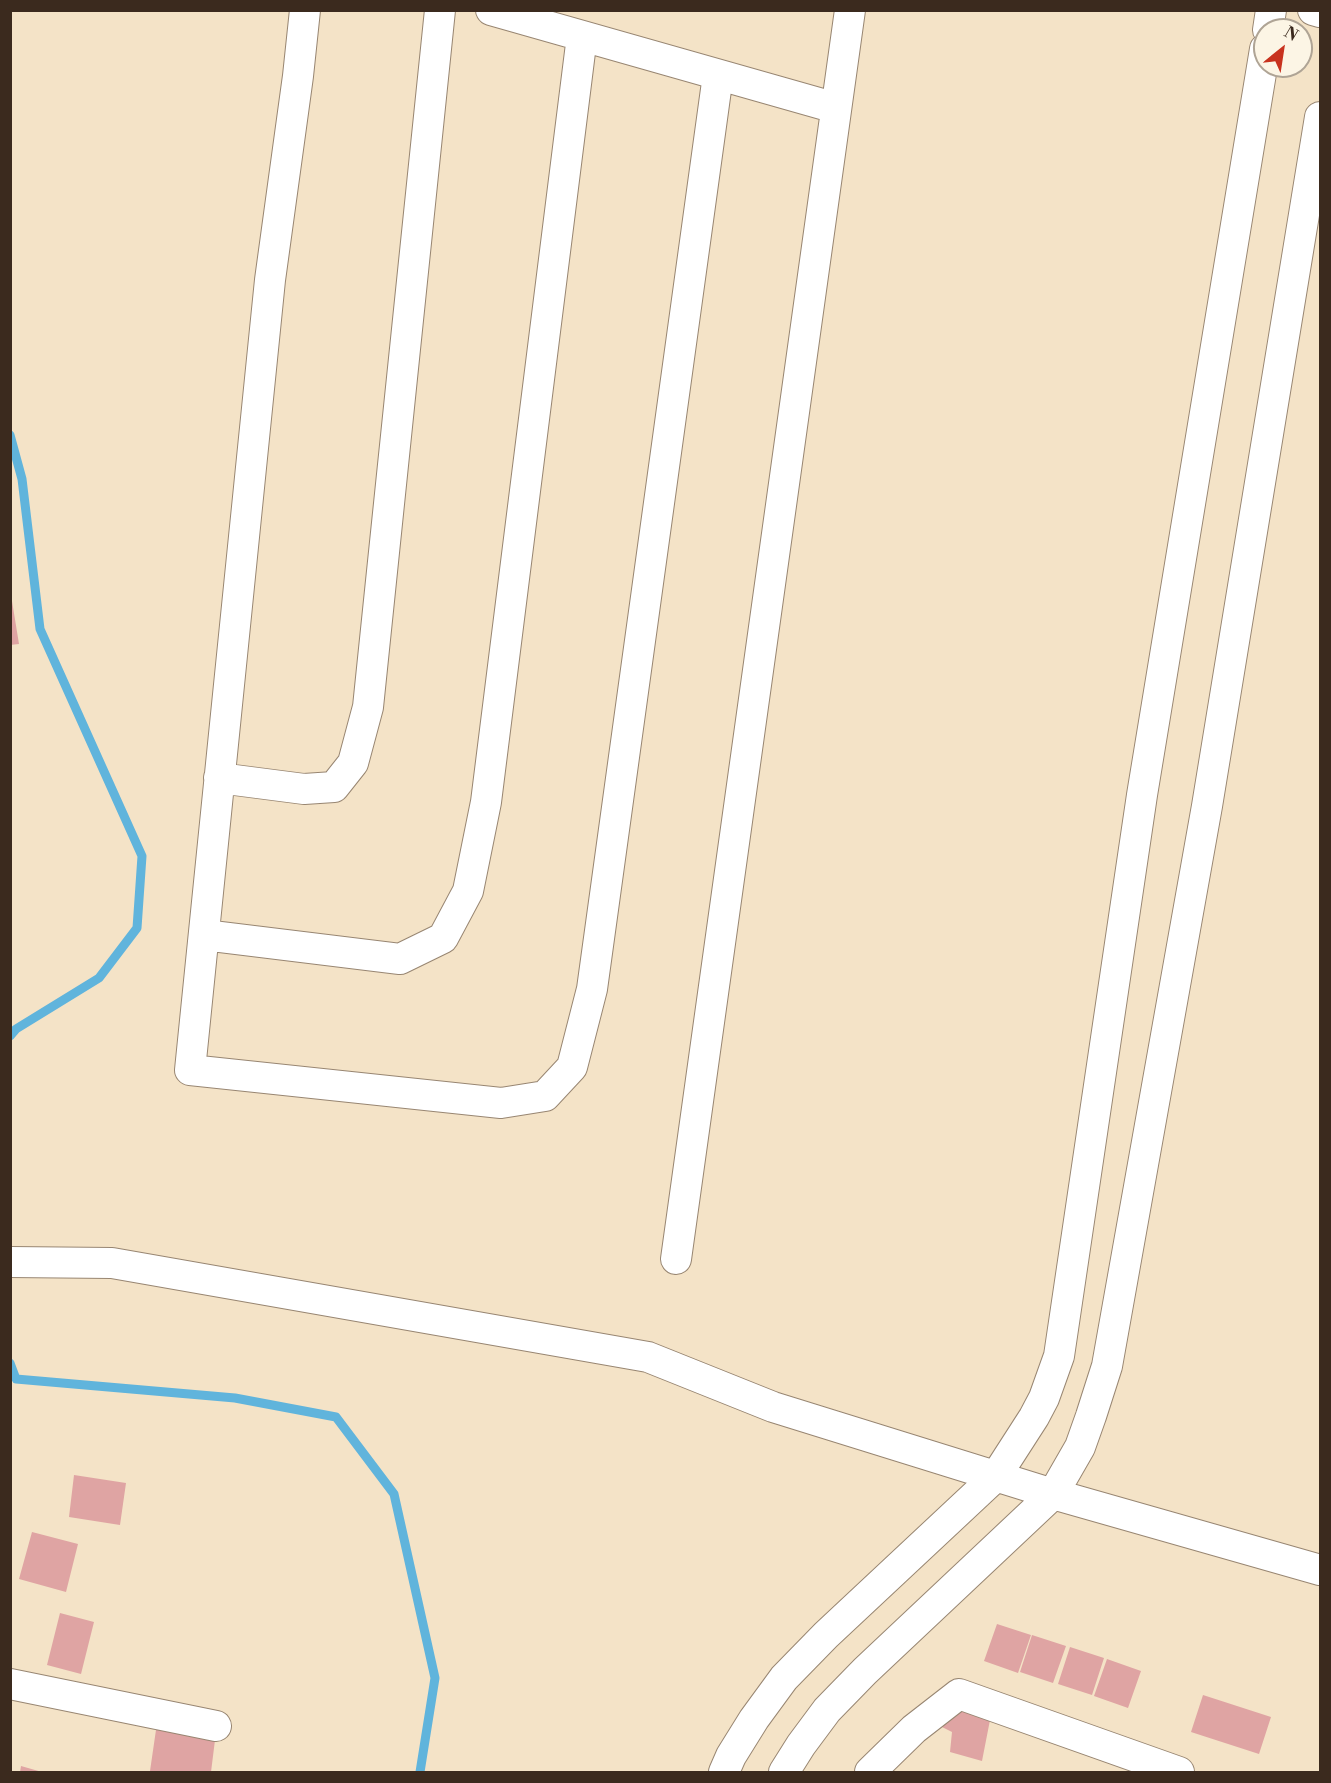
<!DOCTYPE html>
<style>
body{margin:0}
#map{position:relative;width:1331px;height:1783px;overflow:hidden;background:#f4e3c7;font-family:"Libre Bodoni",serif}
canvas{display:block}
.frame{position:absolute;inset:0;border:12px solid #3b2a1e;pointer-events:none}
.north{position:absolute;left:1253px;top:18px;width:60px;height:60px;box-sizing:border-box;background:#fcf5e5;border:2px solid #afa495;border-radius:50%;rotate:30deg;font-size:16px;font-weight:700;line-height:24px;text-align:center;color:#3b2a1e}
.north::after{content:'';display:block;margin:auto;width:21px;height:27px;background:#c8321e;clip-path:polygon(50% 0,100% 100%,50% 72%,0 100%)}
</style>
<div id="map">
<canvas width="1331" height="1783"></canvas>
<div class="frame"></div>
<div class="north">N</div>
</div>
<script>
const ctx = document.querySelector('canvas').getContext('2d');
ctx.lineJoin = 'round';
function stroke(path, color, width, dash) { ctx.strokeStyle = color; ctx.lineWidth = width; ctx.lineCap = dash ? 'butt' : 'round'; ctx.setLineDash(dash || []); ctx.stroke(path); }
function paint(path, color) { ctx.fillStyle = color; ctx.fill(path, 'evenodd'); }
stroke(new Path2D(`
 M10,435l12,44 18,150 102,227 -5,72 -38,50 -83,51 -6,7
 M10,1363l6,16 219,19 101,19 58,77 41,184 -15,94`), '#60b4dc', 9);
paint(new Path2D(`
 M12,601l7,43 -9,1v-43z
 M74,1475l52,8 -6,42 -51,-8z
 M32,1532l46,12 -12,48 -47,-13z
 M60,1613l34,9 -13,52 -34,-9z
 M997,1624l34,11 -13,38 -34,-12z
 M1032,1635l34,11 -13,37 -33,-11z
 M1070,1647l34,11 -12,37 -34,-11z
 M1107,1659l34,12 -13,37 -34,-12z
 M1203,1695l68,22 -12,37 -68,-22z
 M953,1706l37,14 -8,41 -32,-9 2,-20 -10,-5z
 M157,1723l59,9 -5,40 -61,-1z
 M21,1766l21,6h-22z`), '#dfa4a3');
const minor = new Path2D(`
 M305,10l-7,66 -28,204 -80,790 311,33 44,-7 27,-29 20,-78 126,-914
 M491,10l345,98
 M1313,10l7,2
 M1268,30l3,-20
 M219,778l85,11 30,-2 19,-24 15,-56 72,-697
 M204,935l196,24 43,-21 25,-47 18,-89 96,-766
 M676,1259l174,-1249
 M10,1262l102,1 536,94 125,50 280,87 267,76
 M10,1684l206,42
 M724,1772l7,-16 23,-37 30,-41 42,-43 170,-159 38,-59 10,-19 15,-42 83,-561 123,-746
 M784,1772l17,-27 26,-35 38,-39 188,-177 27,-47 11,-31 16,-50 100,-560 113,-689
 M870,1772l44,-43 45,-35 220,78`);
stroke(minor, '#988672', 32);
stroke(minor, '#fff', 30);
</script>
